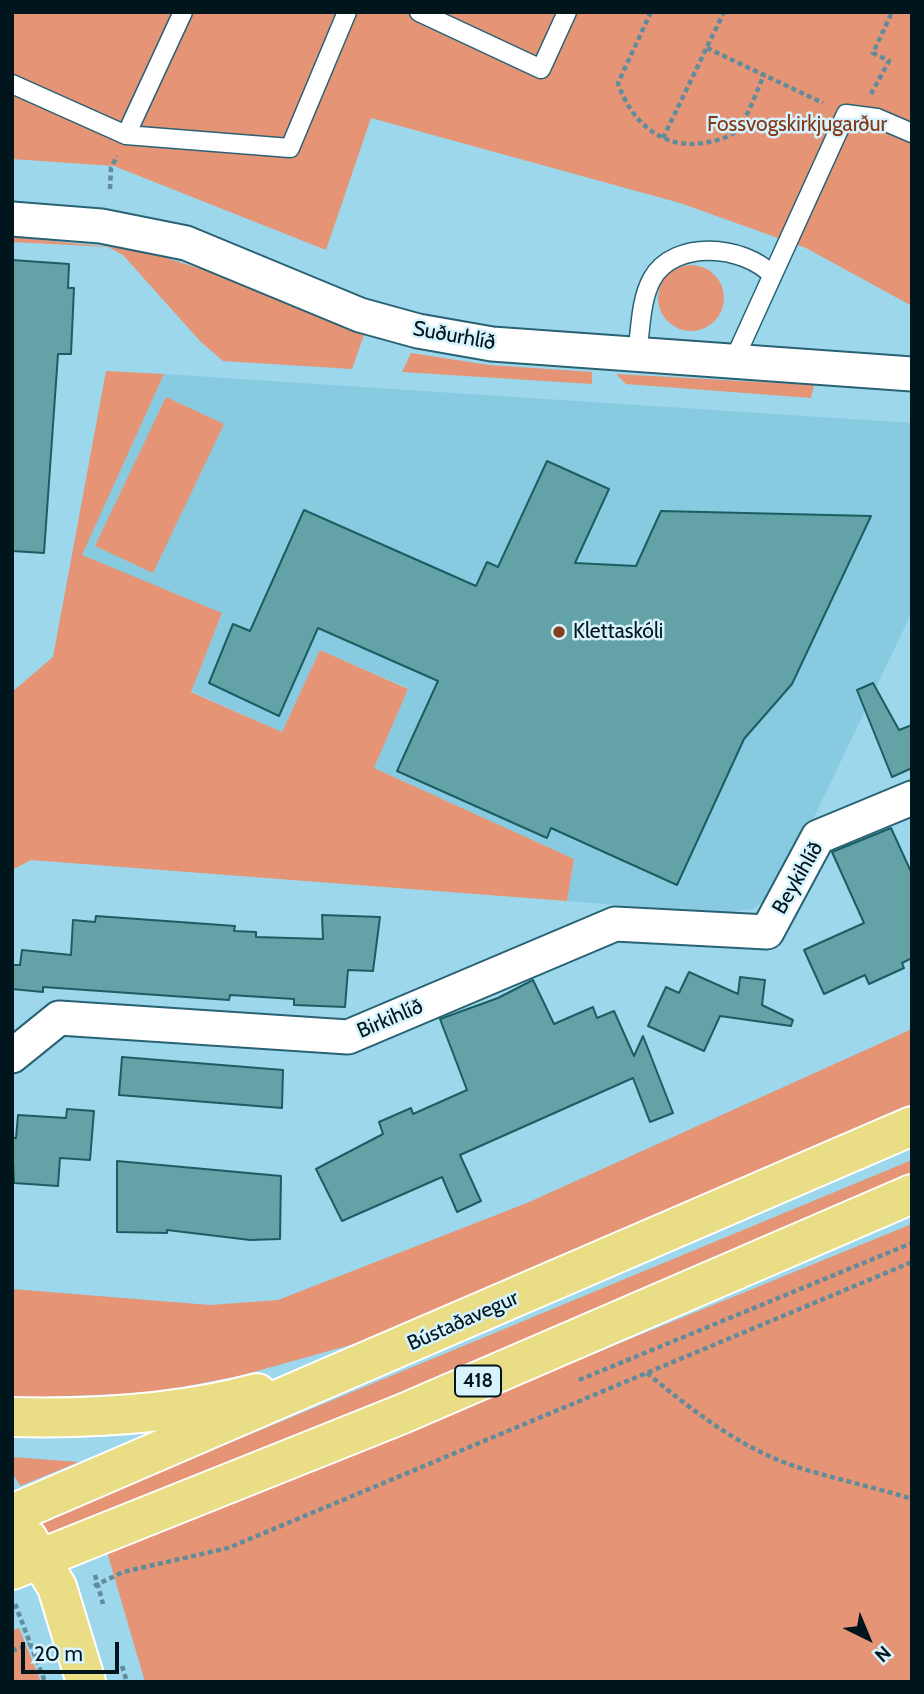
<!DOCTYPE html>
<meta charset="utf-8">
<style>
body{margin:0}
#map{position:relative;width:924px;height:1694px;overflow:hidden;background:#9dd7eb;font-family:Cabin,sans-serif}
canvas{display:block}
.frame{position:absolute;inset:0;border:14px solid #00151c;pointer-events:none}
.north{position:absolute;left:833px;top:1603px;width:70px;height:70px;-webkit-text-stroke:5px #d7f3fd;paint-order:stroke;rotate:137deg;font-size:19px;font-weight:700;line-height:28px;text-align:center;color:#00151c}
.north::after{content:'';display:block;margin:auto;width:24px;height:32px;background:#00151c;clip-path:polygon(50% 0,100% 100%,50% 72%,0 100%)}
.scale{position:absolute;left:21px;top:1642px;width:98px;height:32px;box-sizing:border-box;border:4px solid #00151c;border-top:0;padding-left:9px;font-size:21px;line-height:24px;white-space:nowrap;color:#00151c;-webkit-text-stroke:5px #d7f3fd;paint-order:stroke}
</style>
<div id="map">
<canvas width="924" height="1694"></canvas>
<div class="frame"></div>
<div class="north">N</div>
<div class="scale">20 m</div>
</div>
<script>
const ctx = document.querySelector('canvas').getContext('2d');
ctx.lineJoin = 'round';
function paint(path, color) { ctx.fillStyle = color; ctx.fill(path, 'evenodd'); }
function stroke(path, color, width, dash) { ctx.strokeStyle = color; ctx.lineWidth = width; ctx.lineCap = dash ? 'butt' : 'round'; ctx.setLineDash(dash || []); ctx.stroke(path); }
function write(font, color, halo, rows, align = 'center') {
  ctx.font = font + ' Cabin,sans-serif'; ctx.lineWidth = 5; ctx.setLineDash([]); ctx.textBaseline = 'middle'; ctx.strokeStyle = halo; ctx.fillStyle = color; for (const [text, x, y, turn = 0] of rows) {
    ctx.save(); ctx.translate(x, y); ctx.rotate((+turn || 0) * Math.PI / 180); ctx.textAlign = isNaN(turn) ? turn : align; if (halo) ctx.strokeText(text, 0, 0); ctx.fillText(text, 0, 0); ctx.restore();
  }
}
paint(new Path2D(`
 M164,374l748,49v189l-126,264 -16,22 -18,11 -31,4 -154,-12 7,-42 -200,-91 34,-80 -88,-38 -38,82 -91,-41 31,-77 -141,-59z`), '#88cbe1');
paint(new Path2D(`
 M12,12h900v294l-106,-58 -126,-45 -309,-85 -45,132 -212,-84 -102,-7z
 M12,237l129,13 73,23 150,62 -12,34 -129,-8 -23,-20 -77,-86 -15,-8 -96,-5z
 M658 298a33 33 0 1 1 66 0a33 33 0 1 1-66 0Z
 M411,353l78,12 103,7v12l-190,-12z
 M106,371l58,3 -82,181 140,58 -31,79 91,40 38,-82 88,39 -34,79 200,91 -7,42 -536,-41 -19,10v-178l41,-35z
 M616,374l197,11h1l-3,13 -185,-14z
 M166,397l58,27 -71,149 -58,-27z
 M912,1029v78l-533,230 -140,39 -87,17 -140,5v-109l198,16 68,-5 249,-97z
 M912,1160v17l-463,198 -400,165 -8,-19z
 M912,1224v458h-767l-38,-130z
 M12,1457l67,5 -59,24 -8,-14z
 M19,1628l22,54h-29v-52z`), '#e59475');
const building = new Path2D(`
 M12,260l57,4 -1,24h6l-3,66h-13l-14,199 -32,-2z
 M547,461l62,28 -34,74 61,3 25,-55 210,5 -79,168 -48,55 -67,146 -126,-57 -4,10 -150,-67 41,-90 -120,-53 -39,88 -70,-33 24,-59 17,7 54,-121 172,76 11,-24 11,5z
 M873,683l26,47 13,-5v43l-20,9 -35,-87z
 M891,828l21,46v84l-10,5 2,5 -35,16 -4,-9 -41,19 -20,-44 60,-27 -32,-71z
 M322,915l58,2 -7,54 -25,-1 -3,37 -51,-2v-6l-64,-4 -1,5 -186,-13v5l-31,-3v-24h8l2,-15 49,5 2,-35 22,2 1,-6 139,10 -1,5 22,1v5l67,2z
 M689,972l49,22 2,-17 25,3 -3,25 31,15 -2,6 -71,-10 -16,35 -56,-25 18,-39 13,6z
 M533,980l21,44 39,-17 4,11 17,-7 20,45 9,-20 30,77 -23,9 -17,-44 -173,77 21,46 -24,11 -15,-35 -100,44 -26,-52 67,-35 -4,-12 32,-14 2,6 54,-24 -27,-71 58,-21z
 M122,1057l161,13 -1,38 -163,-13z
 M67,1109l27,2 -4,49 -30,-2 -2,28 -44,-3 -2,-45h4l2,-23 48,3z
 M117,1161l164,15 -1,63 -30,1 -83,-10v3l-50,-1z`);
paint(building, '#63a2a6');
stroke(building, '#1b5e62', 2);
const service = new Path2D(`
 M419,12l122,57 26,-57
 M12,84l114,51 164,13 57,-136
 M126,135l57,-123
 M637,353c4,-24 3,-52 15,-74 22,-40 92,-34 120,-4
 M734,360l112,-246 31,4 35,15`);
const minor = new Path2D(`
 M12,219l89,7 85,17 174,72 58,16 74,13 420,30
 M12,1056l47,-38 289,19 267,-113 152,8 51,-95 94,-39`);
const primary = new Path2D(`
 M12,1417c81,2 167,-3 245,-24
 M12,1514l900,-388
 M28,1539l29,48 29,95
 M12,1570l390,-156 510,-220`);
stroke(service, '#296274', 21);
stroke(minor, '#296274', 37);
stroke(primary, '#fff', 42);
stroke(new Path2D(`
 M651,12l-33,71c13,40 47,69 91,59 9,-2 23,-5 29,-13 11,-14 18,-37 26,-54
 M707,48l116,55
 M871,94l18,-33 -16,-8 19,-41
 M663,138l61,-126
 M110,189l1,-21 6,-12
 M647,1373c46,38 93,75 150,94 38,12 77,20 115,32
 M579,1380l333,-137
 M95,1575l8,29
 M94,1586l29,-14 105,-24 684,-286
 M15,1604l30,78
 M12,1651l18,-7
 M122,1666l5,16`), '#608c9b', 4.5, [5, 3.5]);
stroke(service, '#fff', 18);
stroke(minor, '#fff', 33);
stroke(primary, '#e9dd85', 38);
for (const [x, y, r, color] of [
 [559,632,7,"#863e21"]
]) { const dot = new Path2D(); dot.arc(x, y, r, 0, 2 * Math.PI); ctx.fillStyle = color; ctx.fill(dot); stroke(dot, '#d7f3fd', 2.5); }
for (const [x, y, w] of [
 [478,1381,46]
]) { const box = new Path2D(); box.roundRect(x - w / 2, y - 15.5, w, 31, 5); ctx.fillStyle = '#d7f3fd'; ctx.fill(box); stroke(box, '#00151c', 2); }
write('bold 19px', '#00151c', null, [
 ["418",478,1381]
]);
write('21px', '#853615', '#d7f3fd', [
 ["Fossvogskirkjugarður",797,125]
]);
write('21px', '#00151c', '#d7f3fd', [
 ["Suðurhlíð",454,336,10],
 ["Beykihlíð",798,878,-60],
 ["Birkihlíð",390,1019,-23],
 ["Bústaðavegur",463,1321,-24]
]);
write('21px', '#00151c', '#d7f3fd', [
 ["Klettaskóli",573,632]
], 'left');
</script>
